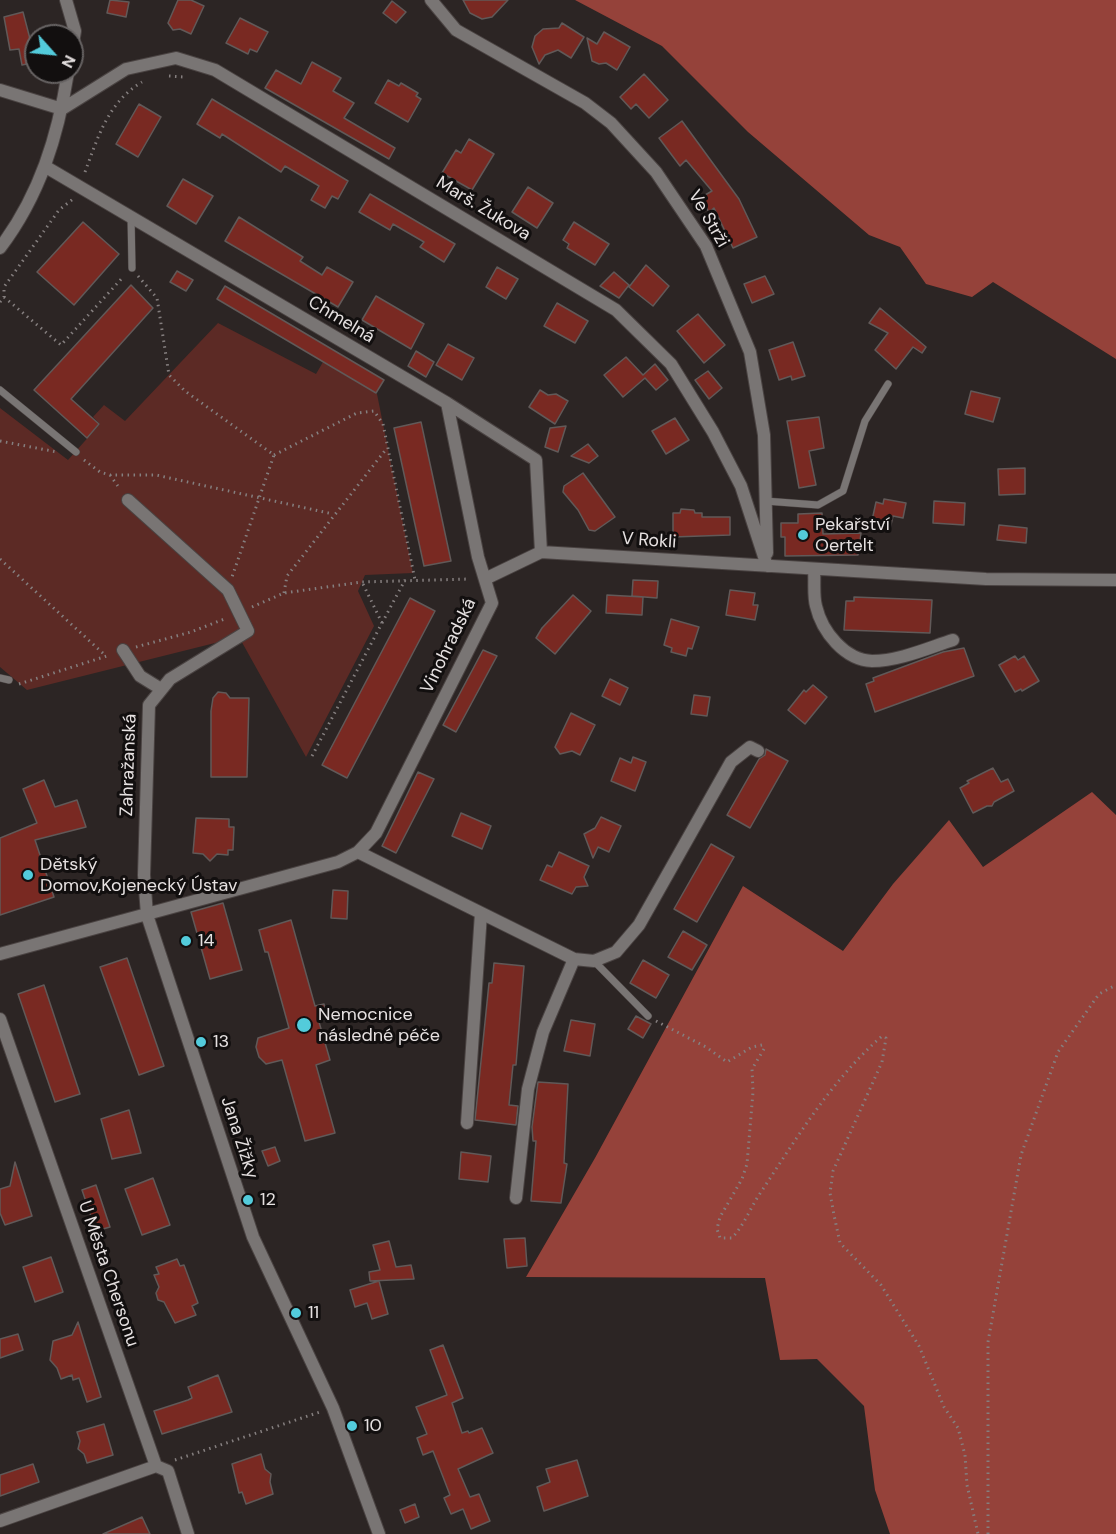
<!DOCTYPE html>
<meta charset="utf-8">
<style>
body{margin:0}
#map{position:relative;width:1116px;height:1534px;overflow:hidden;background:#2c2524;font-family:"DM Sans",sans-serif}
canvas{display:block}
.north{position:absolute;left:24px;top:24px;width:60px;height:60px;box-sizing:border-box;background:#120f0f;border:2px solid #676363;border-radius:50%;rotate:117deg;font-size:16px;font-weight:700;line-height:24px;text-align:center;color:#e6e1e1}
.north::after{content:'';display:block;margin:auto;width:21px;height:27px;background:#53cbdb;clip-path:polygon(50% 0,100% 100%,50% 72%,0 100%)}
</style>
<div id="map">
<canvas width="1116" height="1534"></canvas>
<div class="north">N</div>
</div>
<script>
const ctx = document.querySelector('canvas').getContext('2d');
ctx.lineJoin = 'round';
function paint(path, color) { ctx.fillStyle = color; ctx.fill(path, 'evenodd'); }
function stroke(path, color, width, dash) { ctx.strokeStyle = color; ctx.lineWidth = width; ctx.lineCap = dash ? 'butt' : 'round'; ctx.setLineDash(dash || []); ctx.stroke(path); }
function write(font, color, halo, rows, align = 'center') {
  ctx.font = font + ' "DM Sans",sans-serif'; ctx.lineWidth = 6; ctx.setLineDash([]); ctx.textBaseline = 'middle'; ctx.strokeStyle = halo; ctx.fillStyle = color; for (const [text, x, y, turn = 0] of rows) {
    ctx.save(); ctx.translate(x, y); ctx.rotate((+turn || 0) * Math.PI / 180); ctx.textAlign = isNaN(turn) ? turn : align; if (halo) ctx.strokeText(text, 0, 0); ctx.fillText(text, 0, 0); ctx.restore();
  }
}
paint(new Path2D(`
 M218,323l98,51 7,-12 54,32 36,179 -48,2 -7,16 16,35 -68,131 -67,-120 -212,53 -27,-23v-259l68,52 32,-36 -7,-7 11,-12 21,16z`), '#5c2a25');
paint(new Path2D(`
 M575,0h541v359l-123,-77 -21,15 -46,-13 -26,-37 -31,-12 -121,-103 -86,-86z
 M1092,792l24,23v719h-226l-15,-44 -11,-84 -47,-47 -37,1 -15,-82 -239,-1 69,-119 148,-272 100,65 50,-67 56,-64 34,47z`), '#95423a');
const building = new Path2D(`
 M110,0l19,2 -3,15 -19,-4z
 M178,0h13l13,6 -13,28 -11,-5 -7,1 -5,-7z
 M463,0h45l-16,17 -10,2 -12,-6z
 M392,1l14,11 -10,11 -13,-10z
 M23,12l13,50 -14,3 -3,-16 -9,1 -6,-33z
 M240,18l28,14 -11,20 -7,-3 -2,5 -22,-11z
 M562,23l22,14 -13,21 -13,-8 -13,5 -6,9 -7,-17 3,-11 8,-7 16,-1z
 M604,32l26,15 -13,23 -11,-7 -7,1 -7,-3 -5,-23 10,6z
 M312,62l29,16 -8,13 21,12 -10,15 51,30 -6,11 -124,-71 11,-18 25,14z
 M644,74l24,26 -19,18 -13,-14 -5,5 -11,-12z
 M388,80l11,6 2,-3 17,10 -2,3 5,3 -13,23 -33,-19z
 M212,99l136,82 -10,18 -6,-3 -7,12 -14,-8 8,-14 -34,-20 -4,6 -59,-38 -2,4 -23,-14z
 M139,104l22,13 -23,40 -22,-13z
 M682,121l57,78 18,38 -24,11 -19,-40 -5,4 -9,-14 12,-7 -26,-31 -6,6 -21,-28z
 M469,139l25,15 -22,36 -30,-17 14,-23 5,3z
 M183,179l30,17 -17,28 -29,-18z
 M528,187l25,16 -16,25 -25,-16z
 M370,194l85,50 -11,18 -24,-15 4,-5 -31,-18 -3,6 -31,-18z
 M239,217l64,40 -3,4 22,14 5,-8 26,15 -15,25 -113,-66z
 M83,222l36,32 -45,51 -37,-33z
 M574,222l35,22 -14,21 -28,-17 2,-4 -6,-4z
 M646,265l23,21 -16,20 -24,-19z
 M497,267l21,12 -12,20 -20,-12z
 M177,271l16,9 -7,11 -16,-9z
 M614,272l15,13 -10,13 -19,-12z
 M765,276l9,18 -22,9 -8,-19z
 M131,285l22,23 -82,91 28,25 -12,14 -53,-48z
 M225,286l159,94 -8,13 -159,-94z
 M376,296l48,28 -13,25 -49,-29z
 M557,303l31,18 -13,22 -31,-17z
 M880,308l46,39 -4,6 -9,-6 -17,22 -21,-19 13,-17 -19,-10z
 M698,314l27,31 -21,18 -27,-32z
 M793,342l12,34 -13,4 -1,-4 -12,4 -10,-30z
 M448,344l26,14 -12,22 -26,-15z
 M416,351l18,11 -8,15 -18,-11z
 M626,357l17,18 12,-11 13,16 -12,10 -11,-12 -22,19 -19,-22z
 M708,371l14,17 -13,11 -14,-19z
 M540,390l8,5 8,-1 12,7 -13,23 -26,-17z
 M971,391l29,7 -7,24 -28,-8z
 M819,417l5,31 -15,3 7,34 -17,3 -12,-67z
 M675,418l14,22 -23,14 -14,-23z
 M421,422l30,139 -27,5 -30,-138z
 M566,426l-8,26 -13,-5 5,-19z
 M588,444l10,12 -9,7 -18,-7z
 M1025,468v26l-26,1 -1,-26z
 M583,473l32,44 -20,14 -6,-1 -11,-20 -15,-18 1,-6z
 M884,499l22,4 -3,15 -10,-2 -3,13 -19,-4 5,-23 7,2z
 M934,501l31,2 -1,22 -31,-2z
 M681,509l13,1 1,3h7v4h28v18l-57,2v-24h7z
 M822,513l1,21 38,-1 -3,22 -73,1v-19h-4v-14h17v-9z
 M999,525l28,3 -1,15 -29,-3z
 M633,580l25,1 -1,17 -25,-2z
 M730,590l25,3 -2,12h5l-3,15 -29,-5z
 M573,595l18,16 -36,43 -19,-16 6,-10z
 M607,595l36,2 -1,18 -36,-2z
 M854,597l78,3 -2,33 -86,-3 2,-29h8z
 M410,598l25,13 -88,167 -25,-13z
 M671,619l28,8 -7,22 -4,-1 -2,8 -15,-4 1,-4 -8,-3z
 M964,648l10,28 -99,36 -9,-28 8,-3 -1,-3 70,-26z
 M483,650l14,6 -41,76 -13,-7z
 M1015,656l3,4 6,-4 15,25 -17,10 -1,-2 -6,3 -16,-27z
 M610,679l18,9 -8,17 -18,-9z
 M813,685l14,12 -22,27 -17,-14 16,-20 2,2z
 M218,692l8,1 4,5h19l-2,79h-36v-66l2,-13z
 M694,695l16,2 -3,19 -16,-2z
 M571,713l24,12 -15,30 -8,-4 -12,3 -5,-7z
 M766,749l22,12 -38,67 -23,-13 32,-56 6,-4z
 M633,757l13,5 -11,29 -24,-10 9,-23 11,5z
 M993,768l8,14 7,-3 6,12 -20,11 -2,4h-5l-14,7 -13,-25 9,-5 -2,-2z
 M418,772l16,7 -38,74 -14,-7z
 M44,780l11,27 22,-7 9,27 -51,13 19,57 -54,18v-77l37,-15 -14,-34z
 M461,813l30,13 -9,23 -30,-13z
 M601,817l20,9 -12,26 -11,-5 -5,11 -9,-24 11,-6z
 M196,818l33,1v8h5l-1,23h-5v5l-11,-1 -7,7 -7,-7 -10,-1z
 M711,844l23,13 -37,65 -23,-13z
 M559,852l30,14 -5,11 4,9 -12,1 -4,7 -32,-14 7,-15 5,2z
 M333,890l15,1 -1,28 -16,-1z
 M223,903l19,67 -32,9 -19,-67z
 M291,920l24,86 9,-2 4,15 -9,3 11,38 -14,5 19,68 -30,8 -23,-81 -16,4 -7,-7 -3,-10 2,-9 31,-10 -21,-76h-3l-6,-22z
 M683,931l24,14 -15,25 -24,-13z
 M127,958l37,108 -25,9 -39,-108z
 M643,960l26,15 -13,23 -26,-15z
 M494,963l30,3 -8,99h-3l-4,40 9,1 -2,19 -41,-5 14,-137h3z
 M44,985l36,109 -25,8 -37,-108z
 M636,1016l15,8 -8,14 -15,-9z
 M571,1020l24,4 -5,32 -26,-5z
 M538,1082l30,2 -4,79 3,1 -6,39 -30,-2 5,-60h-3l-1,-14z
 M129,1110l12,43 -29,6 -11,-40z
 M275,1147l5,14 -12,5 -6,-15z
 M461,1152l30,4 -3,26 -29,-3z
 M15,1162l17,54 -27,9 -5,-12v-24l10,-3z
 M153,1178l17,47 -28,10 -17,-46z
 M96,1185l14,42 -14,4 -14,-41z
 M525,1238l2,28 -20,2 -3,-29z
 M389,1241l7,26 15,-2 3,14 -44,2 -1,-9 11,-2 -7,-25z
 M51,1257l12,35 -28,10 -12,-35z
 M177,1259l3,7 4,-1 14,38 -6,3 4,9 -21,8 -11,-21 -6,-2 -2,-7 3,-6 -5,-12 5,-1 -3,-7z
 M379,1281l9,33 -16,5 -5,-16 -12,4 -5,-17z
 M78,1322l23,75 -14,5 -8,-24 -6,2 -1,-5 -11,4 -4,-11 -7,-8 3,-19 19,-6z
 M18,1334l5,16 -23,8v-19z
 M443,1345l20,53 -11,5 10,30 6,-2 1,2 13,-5 11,25 -35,16 12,28 9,-3 11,27 -19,8 -8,-20 -12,5 -7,-16 6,-3 -17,-44 -10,4 -6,-17 10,-4 -11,-27 31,-12 -17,-45z
 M218,1375l14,37 -70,22 -8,-23 34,-11 4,-2 -4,-11z
 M104,1424l9,31 -26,8 -3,-9 -6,-5 2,-8 -3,-9z
 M261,1454l4,15 6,5 -1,8 3,12 -27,10 -4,-12 -3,1 -7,-29z
 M577,1460l11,36 -44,15 -7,-24 13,-5 -4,-13z
 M33,1464l6,18 -39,14v-21z
 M415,1504l4,13 -14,6 -5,-13z
 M142,1517l8,17h-47z`);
paint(building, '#792922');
stroke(building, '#615958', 1.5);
const service = new Path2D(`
 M131,216l1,52
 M0,390l76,62
 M765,501l53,4 25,-14 22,-70 23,-37
 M0,678l9,2
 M594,961l54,55`);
const minor = new Path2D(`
 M66,0l9,31 -3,18
 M431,0l25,30 129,73 26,20 45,49 50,74 44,106 14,83 3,118
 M0,90l62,19
 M62,109l64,-40 50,-11 39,12 401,240 55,54 42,68 28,54 26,80
 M46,167l401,236 89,57 5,92
 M0,248c40,-53 58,-112 68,-176
 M128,500l100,90 20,41 -78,48 -21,26 -5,170 3,40 106,322 80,171 46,126
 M814,569c1,12 -1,26 2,37 6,26 29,54 56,55 27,0 56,-13 81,-21
 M487,578l54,-26 445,27 130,1
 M123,650l17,26 21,13
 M358,852l216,107 20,2 22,-9 23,-27 92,-163 19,-15 8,4
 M0,954l338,-92 20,-10 18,-19 116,-230 -14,-46 -31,-154
 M0,1019l156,447 12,5 20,63
 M467,1123l14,-210
 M516,1198l12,-109 15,-57 31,-73
 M0,1521l156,-55`);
stroke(service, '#4a4342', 8);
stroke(minor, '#4a4342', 14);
stroke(new Path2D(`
 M169,76l14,1
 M85,172c13,-35 23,-70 57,-90
 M138,276l19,22 12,77 16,16 89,64 -42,122
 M4,297l57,48 63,-69
 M0,302l4,-5v-10l55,-77 14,-11
 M0,441l57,11
 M274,455l83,-42 17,-2 9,13 32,156
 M84,460l16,12 10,3h46l177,39
 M110,475l10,14
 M0,559l106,97
 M284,593l3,-17 100,-128
 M252,607l32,-14 78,-11 108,-3
 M382,623l23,-43
 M136,647l55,-15 36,-14
 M19,684l91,-29
 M312,756l70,-133 -20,-41
 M656,1021l50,26 21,15 25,-15 10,-2 2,4 -12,20 1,23 -6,72 -5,15 -22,38 -3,12 3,9h12c13,-14 18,-30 29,-46 37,-56 70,-111 121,-156l4,2 -4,24 -49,109 -3,22 4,22 6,28 41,42 38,61 25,61 14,21 7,27 2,30 11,49
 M175,1460l145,-48
 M988,1534v-192l33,-187 37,-103 41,-58 17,-9`), '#857f7f', 3, [1.5, 4.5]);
stroke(service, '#797574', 7);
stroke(minor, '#797574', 12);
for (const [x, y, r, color] of [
 [803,535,6,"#53cbdb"],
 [28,875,6,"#53cbdb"],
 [186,941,6,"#53cbdb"],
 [304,1025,8,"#53cbdb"],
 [201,1042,6,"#53cbdb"],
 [248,1200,6,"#53cbdb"],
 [296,1313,6,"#53cbdb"],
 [352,1426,6,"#53cbdb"]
]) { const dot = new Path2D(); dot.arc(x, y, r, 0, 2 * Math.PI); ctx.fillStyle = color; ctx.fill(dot); stroke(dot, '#120f0f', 2); }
write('18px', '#e6e1e1', '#120f0f', [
 ["Marš. Žukova",483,209,31],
 ["Ve Strži",708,219,60],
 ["Chmelná",341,320,31],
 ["V Rokli",649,541,4],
 ["Vinohradská",449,646,-64],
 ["Zahražanská",129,765,-88],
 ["Jana Žižky",239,1138,72],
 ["U Města Chersonu",108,1274,71]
]);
write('18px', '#e6e1e1', '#120f0f', [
 ["Pekařství",815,525],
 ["Oertelt",815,546],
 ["Dětský",40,865],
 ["Domov,Kojenecký Ústav",40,886],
 ["14",198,941],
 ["Nemocnice",318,1015],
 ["následné péče",318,1036],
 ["13",213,1042],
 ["12",260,1200],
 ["11",308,1313],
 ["10",364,1426]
], 'left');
</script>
